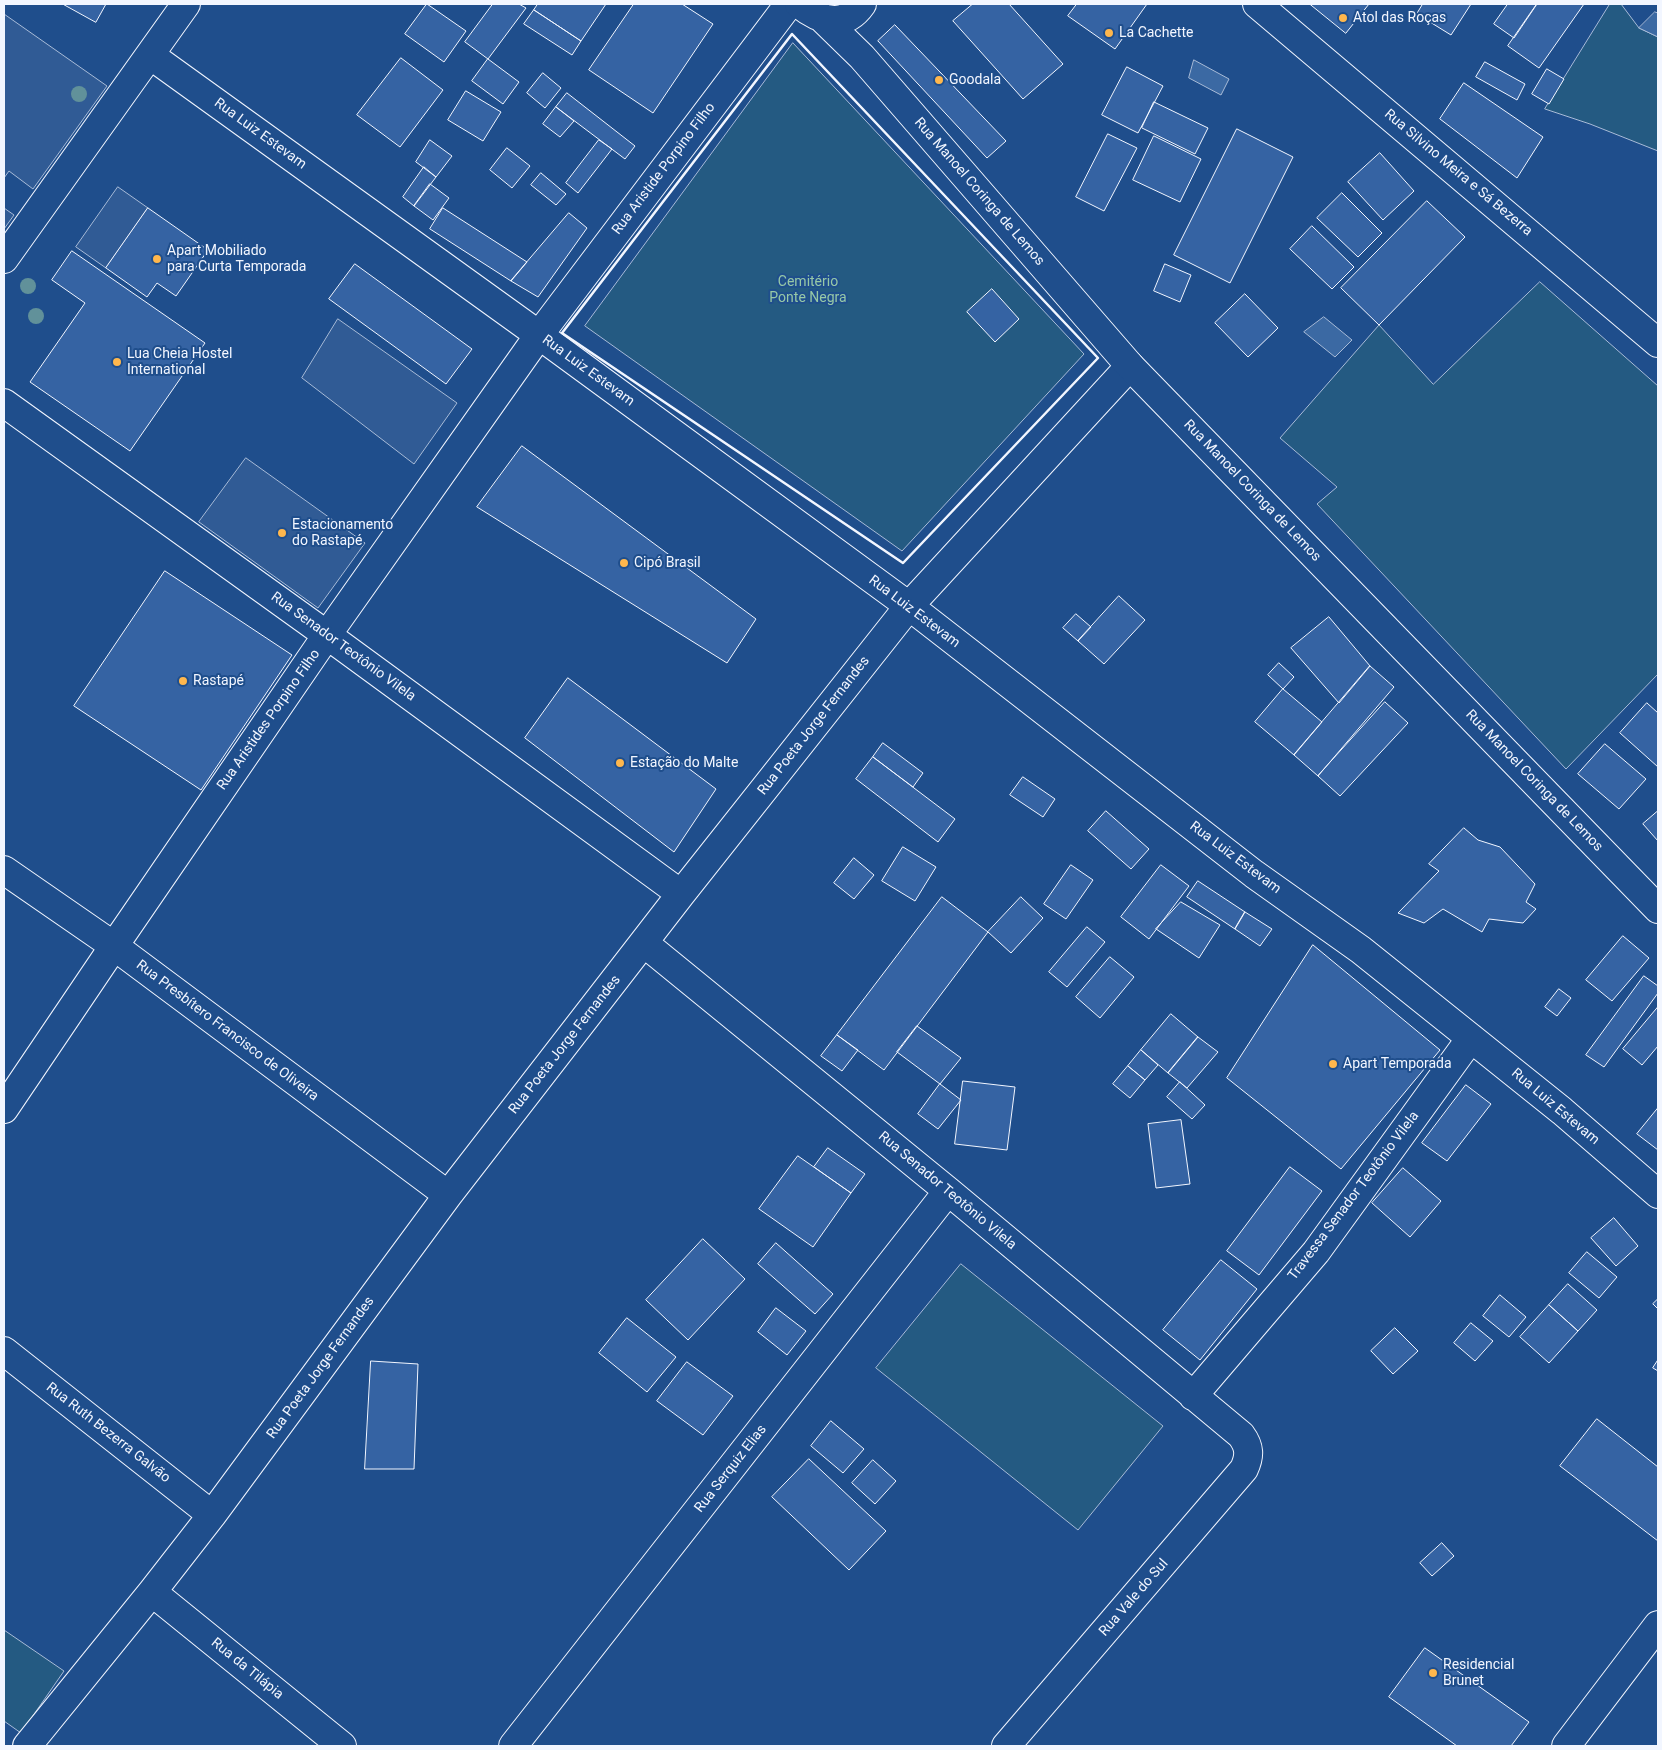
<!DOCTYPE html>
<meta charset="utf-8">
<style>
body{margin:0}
#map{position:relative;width:1662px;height:1750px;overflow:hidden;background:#1f4e8c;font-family:Roboto,sans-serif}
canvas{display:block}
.frame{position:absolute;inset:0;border:5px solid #f2f6ff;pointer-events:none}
</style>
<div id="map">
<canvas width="1662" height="1750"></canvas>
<div class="frame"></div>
</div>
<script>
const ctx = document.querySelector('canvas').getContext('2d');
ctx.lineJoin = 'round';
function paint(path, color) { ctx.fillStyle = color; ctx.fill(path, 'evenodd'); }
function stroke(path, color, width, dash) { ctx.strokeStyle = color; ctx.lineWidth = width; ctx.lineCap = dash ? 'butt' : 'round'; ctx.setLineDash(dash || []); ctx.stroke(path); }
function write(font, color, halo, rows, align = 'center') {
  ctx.font = font + ' Roboto,sans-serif'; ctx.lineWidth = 4; ctx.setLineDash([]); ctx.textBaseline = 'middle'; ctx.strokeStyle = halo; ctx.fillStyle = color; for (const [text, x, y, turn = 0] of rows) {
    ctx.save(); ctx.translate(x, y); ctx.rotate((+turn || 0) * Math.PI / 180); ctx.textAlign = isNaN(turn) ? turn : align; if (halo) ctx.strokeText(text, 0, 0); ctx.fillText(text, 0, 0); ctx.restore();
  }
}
const green = new Path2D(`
 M1610,4h11l18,24 19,9v114l-68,-27 -45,-15z
 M793,43l291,311 -182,197 -317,-225z
 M1540,282l118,104v288l-92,95 -249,-265 20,-17 -57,-49 99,-113 54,59z
 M961,1264l202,162 -85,104 -202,-162z
 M4,1630l60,41 -43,62 -17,-12z`);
paint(green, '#245a82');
stroke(green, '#a8bbd7', 1);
const parking = new Path2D(`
 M4,14l103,72 -74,103 -24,-18 -5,7z
 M118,187l30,21 -42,60 -30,-21z
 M4,208l10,7 -10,14z
 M338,319l119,84 -43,61 -112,-86z
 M246,458l119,85 -47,65 -119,-86z`);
paint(parking, '#305b95');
stroke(parking, '#a8bbd7', 1);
const water = new Path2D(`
 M1655,12l3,1v24l-19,-9z
 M1194,60l35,19 -8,16 -32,-17z
 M1324,317l28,23 -17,17 -31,-25z`);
paint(water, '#3b69a3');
stroke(water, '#a8bbd7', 1);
const building = new Path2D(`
 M63,4h43l-10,18z
 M427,4l39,27 -22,31 -39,-28z
 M493,4h26l7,4 -38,51 -23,-17z
 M538,4h68l-25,37 -47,-31z
 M634,4h48l31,20 -60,89 -64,-43z
 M973,4h36l54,60 -40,35 -70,-78z
 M1077,4h70l-32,45 -47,-33z
 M1310,4h59l-23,29z
 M1423,4h48l-20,31 -34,-21z
 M1508,4h29l-23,34 -20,-14z
 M1537,4h47l-45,64 -31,-22z
 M534,10l47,31 -9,14 -48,-31z
 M895,25l111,116 -19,17 -109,-117z
 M401,58l42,32 -43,57 -43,-32z
 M488,59l31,23 -16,22 -31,-23z
 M1485,62l40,22 -8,16 -41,-23z
 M1127,67l36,19 -25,47 -36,-18z
 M1547,69l17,10 -15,25 -17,-10z
 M543,73l18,15 -16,20 -18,-15z
 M1464,83l79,54 -26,41 -77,-59z
 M466,91l35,21 -18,29 -35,-21z
 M567,93l68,53 -10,13 -69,-52z
 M1154,102l54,26 -13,26 -53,-26z
 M556,107l18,14 -14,16 -17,-13z
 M1237,129l56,28 -63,126 -56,-28z
 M1108,134l29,14 -33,63 -28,-14z
 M1154,136l47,23 -21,43 -47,-22z
 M430,140l22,16 -16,21 -20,-15z
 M599,140l13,9 -34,44 -12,-10z
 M507,148l23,18 -18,22 -22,-18z
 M1380,153l34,38 -31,29 -35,-38z
 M424,167l12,10 -22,29 -11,-9z
 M541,173l25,21 -10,11 -25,-20z
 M430,184l19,14 -16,22 -19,-14z
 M1342,193l40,40 -24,24 -41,-39z
 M1427,201l38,36 -86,88 -38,-37z
 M148,208l60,42 -32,46 -19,-13 -10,14 -41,-29z
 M443,208l84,54 -16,19 -81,-52z
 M569,213l18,15 -49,69 -27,-16z
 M1312,226l42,41 -22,22 -42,-40z
 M72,251l133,92 -75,108 -100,-69 55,-79 -33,-23z
 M355,264l117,85 -26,35 -117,-85z
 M1165,264l26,11 -11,27 -26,-11z
 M992,289l27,30 -24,23 -28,-30z
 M1245,294l33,34 -30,29 -33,-34z
 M522,446l234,173 -29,44 -250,-156z
 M165,571l127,84 -91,135 -127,-84z
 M1119,596l26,24 -41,44 -26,-23z
 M1076,614l15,13 -13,14 -15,-13z
 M1329,617l41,49 -31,37 -48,-55z
 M1279,663l15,14 -11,12 -15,-14z
 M1370,666l24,21 -76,89 -24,-21z
 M568,678l148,111 -42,63 -149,-114z
 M1283,689l39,33 -28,33 -39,-33z
 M1385,702l23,21 -68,73 -22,-20z
 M1647,703l11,10v54l-38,-34z
 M883,743l40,30 -10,14 -40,-30z
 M1605,744l41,35 -27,30 -41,-35z
 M873,757l82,62 -17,23 -82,-63z
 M1023,777l32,22 -12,18 -33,-22z
 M1106,811l43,38 -18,20 -43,-38z
 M1658,811v30l-15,-17z
 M1464,828l14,12 22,7 35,37 -9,18 10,7 -13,14 -34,-4 -7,13 -39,-23 -19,14 -26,-10 41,-42 -10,-7z
 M903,847l33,20 -21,34 -33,-20z
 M854,858l20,17 -20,24 -20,-16z
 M1071,865l22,15 -27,39 -22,-15z
 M1161,865l28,21 -40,53 -28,-22z
 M1198,881l47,31 -10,17 -48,-32z
 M942,897l46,35 -104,138 -47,-35z
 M1021,897l22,21 -32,35 -23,-21z
 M1181,902l39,23 -21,33 -43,-29z
 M1245,912l27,17 -12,17 -25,-17z
 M1087,927l18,15 -38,45 -18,-15z
 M1623,936l26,22 -37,43 -26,-21z
 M1313,945l127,105 -99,119 -114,-91z
 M1110,957l24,20 -34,41 -24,-21z
 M1644,976l14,10v7l-54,74 -18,-12z
 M1559,989l12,9 -14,18 -12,-9z
 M1658,1007v39l-16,19 -19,-16z
 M1171,1014l27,23 -30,36 -27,-23z
 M917,1026l44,32 -21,26 -43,-32z
 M837,1035l21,15 -16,21 -21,-15z
 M1198,1037l20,15 -31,36 -19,-15z
 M1141,1050l17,15 -13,15 -17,-14z
 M1128,1066l17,14 -15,18 -17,-14z
 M963,1081l52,6 -8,63 -52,-6z
 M1180,1082l25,23 -13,14 -25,-22z
 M940,1084l21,16 -23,29 -20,-15z
 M1466,1085l25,19 -44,57 -25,-18z
 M1658,1108v42l-21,-16z
 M1181,1120l9,64 -34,4 -8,-64z
 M828,1148l37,26 -14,19 -37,-26z
 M798,1156l53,37 -38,54 -54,-38z
 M1290,1167l32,24 -63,84 -32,-24z
 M1403,1168l38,33 -31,36 -38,-34z
 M1614,1218l24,28 -22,20 -25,-28z
 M703,1239l42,40 -57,61 -42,-40z
 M776,1243l57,51 -18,20 -57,-50z
 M1587,1252l30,25 -18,21 -30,-25z
 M1221,1260l36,29 -57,71 -37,-30z
 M1568,1284l29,26 -19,21 -29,-26z
 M1500,1295l26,22 -17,20 -26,-21z
 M1658,1299v10l-5,-5z
 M1549,1305l29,26 -29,32 -29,-26z
 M776,1308l30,23 -19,24 -29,-23z
 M627,1318l49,39 -29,35 -48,-39z
 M1471,1323l22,18 -18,20 -21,-18z
 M1395,1328l23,23 -25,23 -22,-23z
 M1658,1360v11l-5,-3z
 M371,1361l47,3 -4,105h-49z
 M687,1362l46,34 -30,39 -46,-34z
 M1597,1419l61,48v74l-98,-75z
 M831,1421l33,28 -21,24 -32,-27z
 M809,1459l77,72 -37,39 -77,-73z
 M873,1460l23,21 -21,23 -23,-21z
 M1442,1543l12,13 -22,20 -12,-13z
 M1425,1648l104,74 -18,24h-54l-68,-49z`);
paint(building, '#3563a3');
stroke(building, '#f2f6ff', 1);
const street = new Path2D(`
 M1257,4l401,339
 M150,55l389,280 370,271 345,268 107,76 201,161 96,83
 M4,259l182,-255
 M4,403l323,232 354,259
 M4,870l110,76 334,249
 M644,943l304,248 293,244c9,12 9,21 3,34l-238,277
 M4,1109l110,-163 213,-311 212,-300 250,-331
 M4,1351l208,164
 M1193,1396l123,-144 155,-214
 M152,1592l190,154
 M27,1746l125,-154 60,-77 236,-320 233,-301 228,-288 221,-240
 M513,1746l435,-555
 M1566,1746l92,-121`);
const secondary = new Path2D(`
 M799,4c20,16 45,26 63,0
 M823,19l39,38 268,309 528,543`);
stroke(street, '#f2f6ff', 30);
stroke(secondary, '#f2f6ff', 30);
stroke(street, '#1f4e8c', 28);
stroke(secondary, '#1f4e8c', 28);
stroke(new Path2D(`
 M792,34l306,324 -195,205 -341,-230z`), '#f2f6ff', 2.5);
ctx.fillStyle = '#61919a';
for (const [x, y] of [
 [79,94],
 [28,286],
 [36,316]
]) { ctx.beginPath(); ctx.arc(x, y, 8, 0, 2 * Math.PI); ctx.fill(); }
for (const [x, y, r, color] of [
 [1343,18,5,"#ffb74d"],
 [1109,33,5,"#ffb74d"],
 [939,80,5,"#ffb74d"],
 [157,259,5,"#ffb74d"],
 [117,362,5,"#ffb74d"],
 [282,533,5,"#ffb74d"],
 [624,563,5,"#ffb74d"],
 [183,681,5,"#ffb74d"],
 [620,763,5,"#ffb74d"],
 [1333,1064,5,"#ffb74d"],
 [1433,1673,5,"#ffb74d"]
]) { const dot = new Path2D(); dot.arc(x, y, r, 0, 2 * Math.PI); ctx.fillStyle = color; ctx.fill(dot); stroke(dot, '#1f4e8c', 2); }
write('14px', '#f2f6ff', '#1f4e8c', [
 ["Atol das Roças",1353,18],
 ["La Cachette",1119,33],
 ["Goodala",949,80],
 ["Apart Mobiliado",167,251],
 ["para Curta Temporada",167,267],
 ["Lua Cheia Hostel",127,354],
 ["International",127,370],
 ["Estacionamento",292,525],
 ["do Rastapé",292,541],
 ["Cipó Brasil",634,563],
 ["Rastapé",193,681],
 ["Estação do Malte",630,763],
 ["Apart Temporada",1343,1064],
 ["Residencial",1443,1665],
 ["Brunet",1443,1681]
], 'left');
write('14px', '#f2f6ff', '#1f4e8c', [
 ["Rua Luiz Estevam",260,134,36],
 ["Rua Aristide Porpino Filho",664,169,-53],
 ["Rua Silvino Meira e Sá Bezerra",1458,173,40],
 ["Rua Manoel Coringa de Lemos",979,192,49],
 ["Rua Luiz Estevam",588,371,36],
 ["Rua Manoel Coringa de Lemos",1252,491,46],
 ["Rua Luiz Estevam",914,612,37],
 ["Rua Senador Teotônio Vilela",343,647,36],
 ["Rua Aristides Porpino Filho",269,720,-55],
 ["Rua Poeta Jorge Fernandes",814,726,-52],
 ["Rua Manoel Coringa de Lemos",1534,781,46],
 ["Rua Luiz Estevam",1235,858,37],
 ["Rua Presbítero Francisco de Oliveira",227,1031,37],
 ["Rua Poeta Jorge Fernandes",565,1045,-52],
 ["Rua Luiz Estevam",1555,1107,40],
 ["Rua Senador Teotônio Vilela",947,1191,40],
 ["Travessa Senador Teotônio Vilela",1354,1196,-53],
 ["Rua Poeta Jorge Fernandes",321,1368,-54],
 ["Rua Ruth Bezerra Galvão",108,1433,38],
 ["Rua Serquiz Elias",731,1469,-52],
 ["Rua Vale do Sul",1134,1598,-49],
 ["Rua da Tilápia",247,1669,39]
]);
write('14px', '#97c8a6', '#1f4e8c', [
 ["Cemitério",808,282],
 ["Ponte Negra",808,298]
]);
</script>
